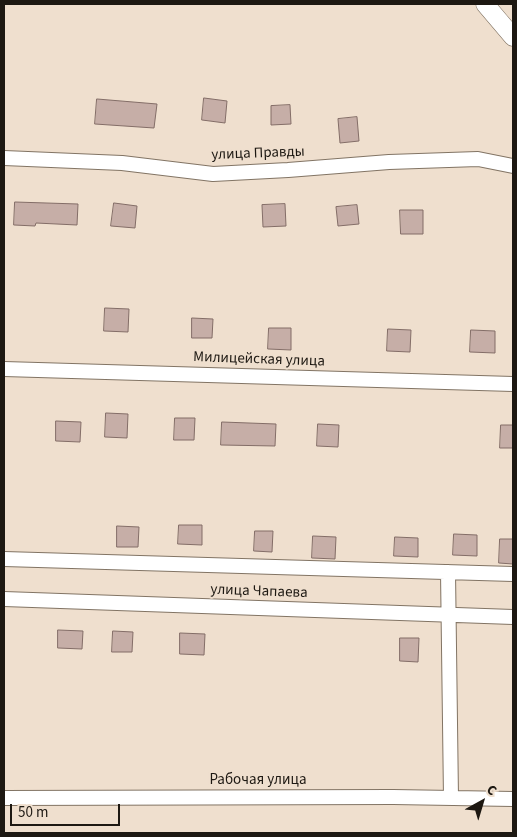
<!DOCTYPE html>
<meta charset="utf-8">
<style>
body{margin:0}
#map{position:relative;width:517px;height:837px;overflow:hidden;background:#efdfce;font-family:"Source Sans 3",sans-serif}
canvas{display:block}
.frame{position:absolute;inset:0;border:5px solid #1d1812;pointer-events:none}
.north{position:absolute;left:457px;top:777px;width:50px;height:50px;-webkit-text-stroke:4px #efdfce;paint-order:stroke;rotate:39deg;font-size:14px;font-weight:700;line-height:20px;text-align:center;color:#1d1812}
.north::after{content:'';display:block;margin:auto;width:18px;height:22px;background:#1d1812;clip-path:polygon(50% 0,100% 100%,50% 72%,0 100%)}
.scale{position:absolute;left:10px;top:804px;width:110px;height:22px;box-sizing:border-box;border:2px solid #1d1812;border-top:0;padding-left:6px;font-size:15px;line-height:18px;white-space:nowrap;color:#1d1812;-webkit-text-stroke:4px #efdfce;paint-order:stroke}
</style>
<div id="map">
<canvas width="517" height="837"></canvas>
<div class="frame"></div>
<div class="north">С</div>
<div class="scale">50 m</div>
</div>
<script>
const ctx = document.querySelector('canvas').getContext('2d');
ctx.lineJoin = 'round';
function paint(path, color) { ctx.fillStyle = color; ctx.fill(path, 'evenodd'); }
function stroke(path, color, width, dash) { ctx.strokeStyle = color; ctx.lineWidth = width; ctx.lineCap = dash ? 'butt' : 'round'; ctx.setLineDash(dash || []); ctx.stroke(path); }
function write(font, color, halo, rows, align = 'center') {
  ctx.font = font + ' "Source Sans 3",sans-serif'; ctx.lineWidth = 4; ctx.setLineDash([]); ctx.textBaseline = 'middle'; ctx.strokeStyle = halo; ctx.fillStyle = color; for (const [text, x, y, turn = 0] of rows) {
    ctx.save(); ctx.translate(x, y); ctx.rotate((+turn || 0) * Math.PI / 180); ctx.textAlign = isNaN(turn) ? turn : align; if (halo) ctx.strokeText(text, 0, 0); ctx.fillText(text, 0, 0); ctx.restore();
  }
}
const building = new Path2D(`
 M204,98l23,3 -2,22 -23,-3z
 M97,99l60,5 -3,24 -59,-4z
 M290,105l1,19 -20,1v-19z
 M357,117l2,24 -19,2 -2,-24z
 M15,202l63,2 -1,21 -41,-2 -1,3 -21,-1z
 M114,203l23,3 -2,22 -24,-2z
 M285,204l1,22 -23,1 -1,-22z
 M357,205l2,19 -21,2 -2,-19z
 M400,210h23v24h-22z
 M105,308l24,1 -1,23 -24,-1z
 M192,318l21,1 -1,19h-20z
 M269,328h22v22l-23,-1z
 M388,329l23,1 -1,22 -23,-1z
 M471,330l24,1v22l-25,-1z
 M106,413l22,1 -1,24 -22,-1z
 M175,418h20l-1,22h-20z
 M56,421l25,1 -1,20 -24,-1z
 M222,422l54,2 -1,22 -54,-1z
 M318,424l21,1 -1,22 -21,-1z
 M501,425h12v23h-13z
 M179,525h23v20l-24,-1z
 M117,526l22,1 -1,20h-21z
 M255,531h18l-1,21 -18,-1z
 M454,534l23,1v21l-24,-1z
 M313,536l23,1 -1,22 -23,-1z
 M395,537l23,1v19l-24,-1z
 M500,539h13v25l-14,-1z
 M58,630l25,1 -1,18 -24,-1z
 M113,631l20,1 -1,20h-20z
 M180,633l25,1 -1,21 -24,-1z
 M400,638h19l-1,24 -18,-1z`);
paint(building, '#c6aea7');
stroke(building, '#836d67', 1);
const minor = new Path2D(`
 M4,158l118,5 91,11 75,-4 101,-8 89,-3 35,7
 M4,369l509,15
 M4,559l509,15
 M448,572l3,226
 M4,599l509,18
 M4,798l389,-1 120,2`);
const tertiary = new Path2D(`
 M485,4l28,33`);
stroke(minor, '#827464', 16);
stroke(tertiary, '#827464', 19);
stroke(minor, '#fff', 14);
stroke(tertiary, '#fff', 18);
write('15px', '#1d1812', '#efdfce', [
 ["улица Правды",258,154,-2],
 ["Милицейская улица",259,360,2],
 ["улица Чапаева",259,592,2],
 ["Рабочая улица",258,781]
]);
</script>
